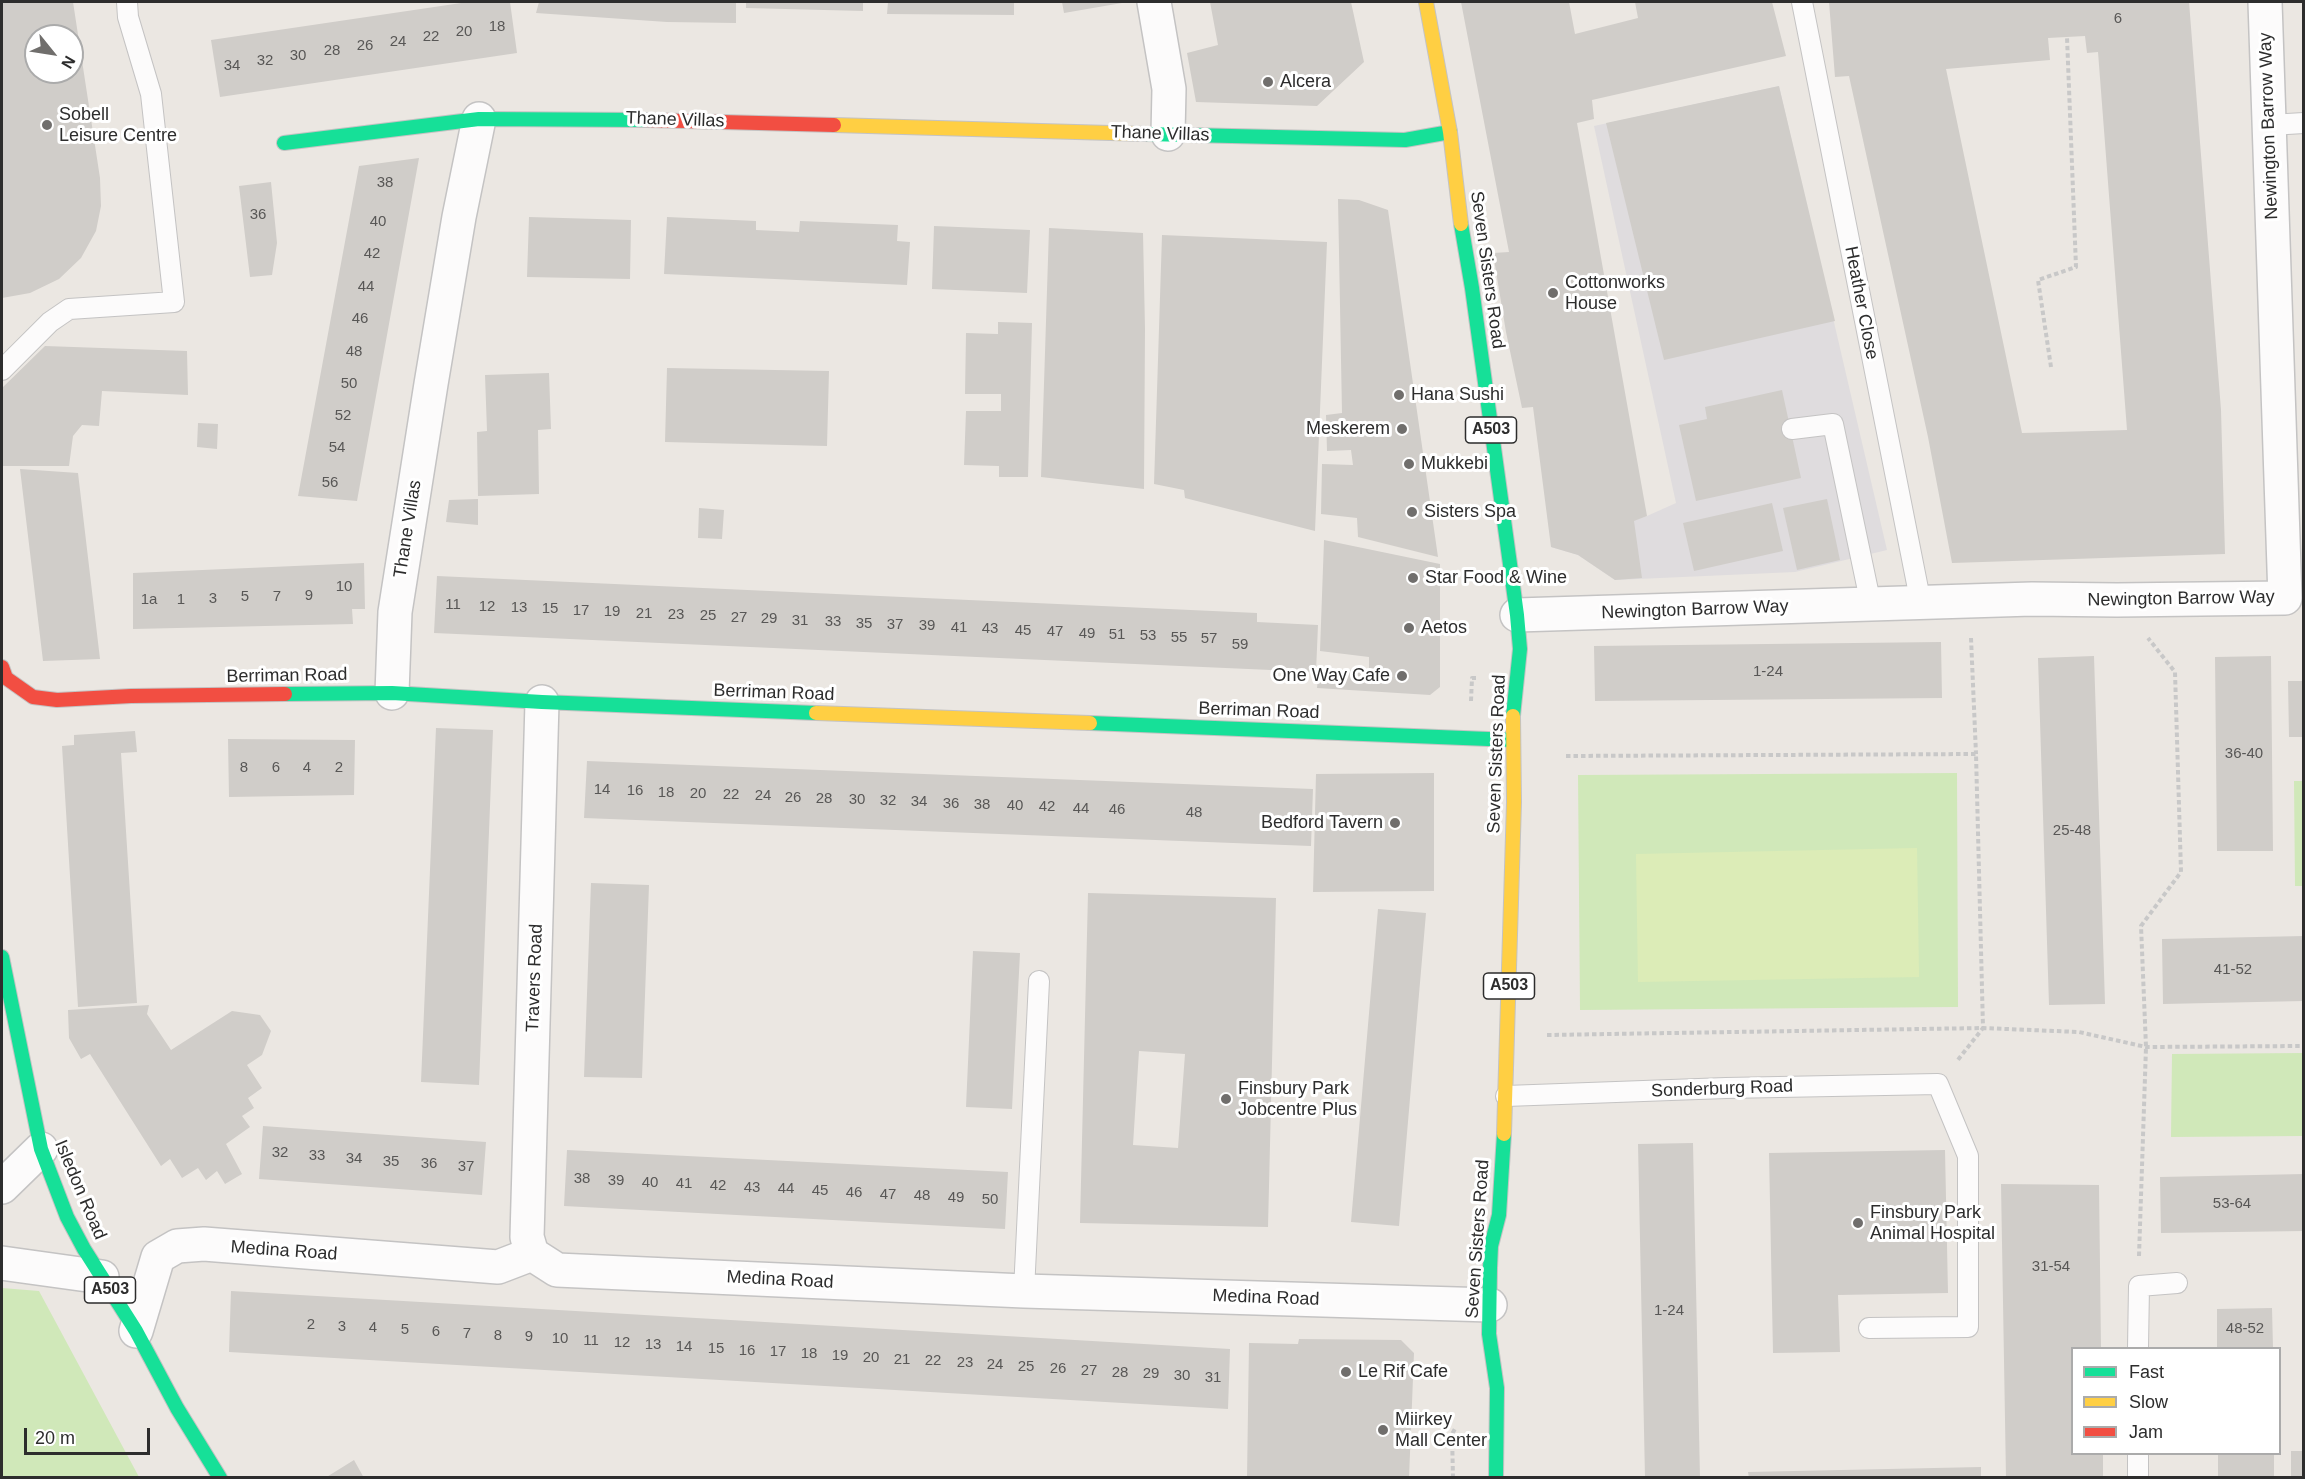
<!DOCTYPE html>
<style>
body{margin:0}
#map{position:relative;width:2305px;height:1479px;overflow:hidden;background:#ebe7e2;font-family:Helvetica,sans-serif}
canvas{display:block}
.frame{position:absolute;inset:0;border:3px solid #2d2d2d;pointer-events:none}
.legend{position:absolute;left:2071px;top:1347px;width:210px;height:108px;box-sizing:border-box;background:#fff;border:2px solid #ababab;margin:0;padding:8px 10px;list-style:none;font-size:18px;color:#2d2d2d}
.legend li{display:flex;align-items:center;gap:12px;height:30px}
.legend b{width:30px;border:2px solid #ababab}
.north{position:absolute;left:24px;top:24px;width:60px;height:60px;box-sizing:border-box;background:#fff;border:2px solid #ababab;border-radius:50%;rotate:120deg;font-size:16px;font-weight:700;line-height:24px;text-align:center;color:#2d2d2d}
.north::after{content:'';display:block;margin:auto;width:21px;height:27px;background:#706e6c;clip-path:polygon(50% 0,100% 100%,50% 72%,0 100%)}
.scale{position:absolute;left:24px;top:1428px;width:126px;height:27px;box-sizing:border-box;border:3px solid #2d2d2d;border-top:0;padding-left:8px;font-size:18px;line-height:21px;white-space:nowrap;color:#2d2d2d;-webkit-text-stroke:4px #fff;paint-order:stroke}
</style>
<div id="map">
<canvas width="2305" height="1479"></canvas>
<div class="frame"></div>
<ul class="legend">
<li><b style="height:8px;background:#16e098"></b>Fast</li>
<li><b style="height:8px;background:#ffcf43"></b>Slow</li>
<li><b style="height:8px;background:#f24e42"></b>Jam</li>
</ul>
<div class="north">N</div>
<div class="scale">20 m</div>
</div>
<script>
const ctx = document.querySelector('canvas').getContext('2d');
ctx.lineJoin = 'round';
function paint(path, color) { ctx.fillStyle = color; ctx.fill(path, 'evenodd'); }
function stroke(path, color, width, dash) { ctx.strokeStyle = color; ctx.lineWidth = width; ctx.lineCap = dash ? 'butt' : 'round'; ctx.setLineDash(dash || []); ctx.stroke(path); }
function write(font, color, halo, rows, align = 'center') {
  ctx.font = font + ' Helvetica,sans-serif'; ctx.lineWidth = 6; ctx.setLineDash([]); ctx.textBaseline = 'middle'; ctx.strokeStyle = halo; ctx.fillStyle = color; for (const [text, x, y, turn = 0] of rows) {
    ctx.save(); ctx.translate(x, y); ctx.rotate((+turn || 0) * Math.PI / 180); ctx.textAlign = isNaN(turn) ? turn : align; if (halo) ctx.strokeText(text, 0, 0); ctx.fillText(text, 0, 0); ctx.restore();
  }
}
paint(new Path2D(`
 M1779,86l108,464 -92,22 -180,8 -37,-25 -27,-8 96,-31 29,-13 -82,-377z`), '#dfdcde');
paint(new Path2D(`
 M1957,773l1,234 -378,3 -2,-235z
 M2294,781h9v105h-8z
 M2303,1053v83l-132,1 1,-83z
 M2,1288l37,3 100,186h-137z`), '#d0e8b9');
paint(new Path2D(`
 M1917,848l2,129 -281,5 -2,-128z`), '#dcecb7');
paint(new Path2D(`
 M2,2h71l27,176 1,28 -5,25 -15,27 -22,21 -29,14 -28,5zM36,36h36v36h-36z
 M468,2h42l7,51 -297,44 -9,-57z
 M539,2h197v21l-69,-1 -131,-9z
 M746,2h117v9l-117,-3z
 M888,2h126v13l-127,-1z
 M1062,2h60v1l-58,10z
 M1210,2h141l13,60 -47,44 -121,-4 -9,-49 31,-8z
 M1461,2h108l6,32 63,-16 -3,-16h137l14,54 -194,44 2,19 -17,4 70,393 -13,5 8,57 -27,2 -37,-25 -27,-8 -18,-140 -11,1 -16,-76 -13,-79 16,-1z
 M1829,2h360l32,408 4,144 -273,9 -24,-126 -79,-361 -14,1zM2085,36l2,17 11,-1 29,378 -105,3 -76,-364 104,-9 -2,-22z
 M1779,86l56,235 -171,39 -58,-237z
 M419,158l-62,343 -59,-5 61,-330z
 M271,182l6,61 -5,32 -22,2 -11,-91z
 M1338,199l21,1 29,10 50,347 -80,-20 -1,-19 -36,-4 1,-50 31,1 -2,-15 -24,1 -1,-36 16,-2z
 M529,217l102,3 -1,59 -103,-2z
 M667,217l89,4v9l43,2 1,-11 98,4 -1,16 13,1 -3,43 -243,-11z
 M934,226l96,4 -3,63 -95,-4z
 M1049,228l94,5 2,96 -1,160 -103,-12z
 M1162,235l165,7 -12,289 -130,-33 -1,-8 -30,-6z
 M998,322l34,1 -4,154h-29v-11l-35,-1 2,-54h35v-17h-36l1,-61 32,1z
 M45,346l142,5 1,44 -86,-4 -3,35 -17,-1 -9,11 -4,30h-67v-78z
 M667,368l162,3 -2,75 -162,-4z
 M549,373l2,56 -13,1 1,64 -61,2 -1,-64 10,-1 -2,-56z
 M1782,390l19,88 -105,23 -17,-76 28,-6 -2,-12z
 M198,423l20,1 -1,25 -20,-2z
 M20,469l58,4 22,186 -57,2z
 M478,499v26l-32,-3 3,-22z
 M1827,499l13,61 -43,10 -14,-62z
 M1772,503l11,48 -89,20 -11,-48z
 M699,508l25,2 -2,29 -24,-1z
 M1324,540l116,24v123l-10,8 -113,-7 2,-20 50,3v-14l-49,-6z
 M364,563l1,46h-13l1,15 -220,5v-56z
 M437,576l820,37v9l61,3 -2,47 -882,-39z
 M1941,642l1,56 -347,3 -1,-55z
 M2094,656l11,348 -56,1 -11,-347z
 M2271,656l2,195h-56l-2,-194z
 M2288,681h16v56h-15z
 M436,728l57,2 -14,355 -58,-3z
 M135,731l2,21 -16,1 16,250 -59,4 -16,-261 12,-1v-10z
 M228,739l127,1 -1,55 -125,2z
 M587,761l726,28 -2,57 -727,-28z
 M1434,773v118l-121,1 3,-118z
 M591,883l58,2 -7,193 -58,-1z
 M1088,893l188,5 -8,329 -188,-4zM1139,1051l46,3 -7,94 -45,-3z
 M1378,909l48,4 -27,313 -48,-4z
 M2304,936v65l-141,3 -1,-65z
 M973,951l47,2 -8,156 -46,-2z
 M149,1005l-2,9 24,36 61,-39 28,4 11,16 -9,24 -15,10 15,23 -14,10 6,10 -12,8 8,11 -24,17 16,30 -17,10 -8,-13 -11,9 -8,-12 -16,10 -12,-19 -9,7 -71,-112 -9,5 -12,-21 -1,-28z
 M263,1126l223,16 -4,53 -223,-16z
 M1693,1143l7,335h-55l-7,-334z
 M567,1150l441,22 -3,57 -441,-23z
 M1945,1150l3,143 -110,2 2,57 -67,1 -4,-200z
 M2304,1174v57l-143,2 -1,-56z
 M2001,1184l98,1 2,163h-29v106h31v24h-97z
 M231,1291l999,58 -2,60 -999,-57z
 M2272,1308l1,40h-56v-39z
 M1299,1339l102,1 13,13 -5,125h-162l2,-135 49,1z
 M2291,1451h13v27h-13z
 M2218,1454h56v24h-56z
 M354,1460l10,18h-39z
 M1981,1467v11h-232l-1,-6z`), '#d0cdc9');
const lane = new Path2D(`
 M1802,2l119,602
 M2270,125l34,-2
 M2,370l48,-48 19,-13 105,-7 -23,-208 -23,-77 -1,-15
 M1792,429l41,-5 38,181
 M1506,1096l220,-8 212,-4 30,72v171l-99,1
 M1024,1291l15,-310
 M2138,1348l1,-62 38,-3
 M2138,1478v-24`);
const street = new Path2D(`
 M1154,2l15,87 -1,45
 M1517,615l515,-16 85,1 168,-2 -20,-596
 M392,693l3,-81 36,-228 28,-167 20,-98
 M2,1187l39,-38
 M532,1254l25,16 467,21 466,14
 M532,1254l-5,-17 15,-535
 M2,1263l100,14
 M136,1331l22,-74 19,-11 27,-2 294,23 34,-13`);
const fast = new Path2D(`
 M1145,134l260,6 45,-8
 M284,143l195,-24 167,1
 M1461,224l11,64 45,327 3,34 -7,67
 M285,694l107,-1 150,9 274,11
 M1090,723l423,17
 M2,957l39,192 26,68 17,32 52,82 41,77 43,70
 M1496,1478l1,-90 -8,-54 1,-66 1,-22 8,-31 5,-81`);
const slow = new Path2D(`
 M1426,2l24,130 11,92
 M834,125l311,9
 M816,713l274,10
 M1504,1134l10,-332 -1,-86`);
const jam = new Path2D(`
 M646,120l188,5
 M2,667l4,11 27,19 24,3 74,-4 154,-2`);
stroke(lane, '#c4c3c3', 22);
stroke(street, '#c4c3c3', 36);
stroke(fast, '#c4c3c3', 16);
stroke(slow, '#c4c3c3', 16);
stroke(jam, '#c4c3c3', 16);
stroke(new Path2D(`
 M2051,367l-13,-87 38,-13 -9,-230
 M1971,638l5,116
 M1471,701l1,-23h5
 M1566,756l410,-2 7,274 -26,33
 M1547,1035l436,-7 96,4 67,15 158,-1
 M2139,1256l7,-209 -5,-121 40,-54 -6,-200 -27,-34
 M1453,1478l-1,-44 4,-7`), '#c8c8c8', 4, [4.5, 3]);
stroke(lane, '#fcfbfb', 20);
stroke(street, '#fcfbfb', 33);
stroke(fast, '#16e098', 14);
stroke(slow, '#ffcf43', 14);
stroke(jam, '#f24e42', 14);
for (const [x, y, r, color] of [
 [1268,82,6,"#706e6c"],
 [47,125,6,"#706e6c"],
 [1553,293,6,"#706e6c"],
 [1399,395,6,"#706e6c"],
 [1402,429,6,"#706e6c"],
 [1409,464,6,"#706e6c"],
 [1412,512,6,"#706e6c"],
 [1413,578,6,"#706e6c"],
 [1409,628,6,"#706e6c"],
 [1402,676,6,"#706e6c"],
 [1395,823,6,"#706e6c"],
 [1226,1099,6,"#706e6c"],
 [1858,1223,6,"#706e6c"],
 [1346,1372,6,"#706e6c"],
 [1383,1430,6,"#706e6c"]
]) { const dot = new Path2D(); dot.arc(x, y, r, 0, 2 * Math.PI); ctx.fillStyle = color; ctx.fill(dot); stroke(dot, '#fff', 2); }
write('15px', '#585756', null, [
 ["6",2118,19],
 ["18",497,27],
 ["20",464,32],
 ["22",431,37],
 ["24",398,42],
 ["26",365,46],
 ["28",332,51],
 ["30",298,56],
 ["32",265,61],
 ["34",232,66],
 ["38",385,183],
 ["36",258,215],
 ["40",378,222],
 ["42",372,254],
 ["44",366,287],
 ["46",360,319],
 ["48",354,352],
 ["50",349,384],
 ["52",343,416],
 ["54",337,448],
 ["56",330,483],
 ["10",344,587],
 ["9",309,596],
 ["5",245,597],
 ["7",277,597],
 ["3",213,599],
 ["1a",149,600],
 ["1",181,600],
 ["11",453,605],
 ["12",487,607],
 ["13",519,608],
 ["15",550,609],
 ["17",581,611],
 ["19",612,612],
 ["21",644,614],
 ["23",676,615],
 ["25",708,616],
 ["27",739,618],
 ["29",769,619],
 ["31",800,621],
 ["33",833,622],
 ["35",864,624],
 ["37",895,625],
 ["39",927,626],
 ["41",959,628],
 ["43",990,629],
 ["45",1023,631],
 ["47",1055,632],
 ["49",1087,634],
 ["51",1117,635],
 ["53",1148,636],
 ["55",1179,638],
 ["57",1209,639],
 ["59",1240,645],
 ["1-24",1768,672],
 ["36-40",2244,754],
 ["8",244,768],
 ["6",276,768],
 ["4",307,768],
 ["2",339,768],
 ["14",602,790],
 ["16",635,791],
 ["18",666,793],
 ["20",698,794],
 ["22",731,795],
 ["24",763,796],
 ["26",793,798],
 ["28",824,799],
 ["30",857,800],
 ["32",888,801],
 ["34",919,802],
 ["36",951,804],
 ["38",982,805],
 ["40",1015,806],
 ["42",1047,807],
 ["44",1081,809],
 ["46",1117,810],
 ["48",1194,813],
 ["25-48",2072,831],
 ["41-52",2233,970],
 ["32",280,1153],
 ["33",317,1156],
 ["34",354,1159],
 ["35",391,1162],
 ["36",429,1164],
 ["37",466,1167],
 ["38",582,1179],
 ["39",616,1181],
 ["40",650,1183],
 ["41",684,1184],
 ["42",718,1186],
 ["43",752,1188],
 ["44",786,1189],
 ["45",820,1191],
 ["46",854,1193],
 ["47",888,1195],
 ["48",922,1196],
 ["49",956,1198],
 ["50",990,1200],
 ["53-64",2232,1204],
 ["31-54",2051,1267],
 ["1-24",1669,1311],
 ["2",311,1325],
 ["3",342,1327],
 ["4",373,1328],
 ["48-52",2245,1329],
 ["5",405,1330],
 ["6",436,1332],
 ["7",467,1334],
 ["8",498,1336],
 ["9",529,1337],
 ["10",560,1339],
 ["11",591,1341],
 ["12",622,1343],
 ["13",653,1345],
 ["14",684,1347],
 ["15",716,1349],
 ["16",747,1351],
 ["17",778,1352],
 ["18",809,1354],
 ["19",840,1356],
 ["20",871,1358],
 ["21",902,1360],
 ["22",933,1361],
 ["23",965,1363],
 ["24",995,1365],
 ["25",1026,1367],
 ["26",1058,1369],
 ["27",1089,1371],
 ["28",1120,1373],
 ["29",1151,1374],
 ["30",1182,1376],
 ["31",1213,1378]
]);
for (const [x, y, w] of [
 [1491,430,51],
 [1509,986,51],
 [110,1290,51]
]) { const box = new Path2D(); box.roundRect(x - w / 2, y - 13, w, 26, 4.5); ctx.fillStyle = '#fff'; ctx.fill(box); stroke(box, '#2d2d2d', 1.5); }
write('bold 16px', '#2d2d2d', null, [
 ["A503",1491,430],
 ["A503",1509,986],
 ["A503",110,1290]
]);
write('18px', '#2d2d2d', '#fff', [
 ["Alcera",1280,82],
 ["Sobell",59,115],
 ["Leisure Centre",59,136],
 ["Cottonworks",1565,283],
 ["House",1565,304],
 ["Hana Sushi",1411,395],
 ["Meskerem",1390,429,"right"],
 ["Mukkebi",1421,464],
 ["Sisters Spa",1424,512],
 ["Star Food & Wine",1425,578],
 ["Aetos",1421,628],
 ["One Way Cafe",1390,676,"right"],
 ["Bedford Tavern",1383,823,"right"],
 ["Finsbury Park",1238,1089],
 ["Jobcentre Plus",1238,1110],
 ["Finsbury Park",1870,1213],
 ["Animal Hospital",1870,1234],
 ["Le Rif Cafe",1358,1372],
 ["Miirkey",1395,1420],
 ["Mall Center",1395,1441]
], 'left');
write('18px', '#2d2d2d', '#fff', [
 ["Thane Villas",675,120,2],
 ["Newington Barrow Way",2269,126,-92],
 ["Thane Villas",1160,134,2],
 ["Seven Sisters Road",1487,270,82],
 ["Heather Close",1861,303,79],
 ["Thane Villas",408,529,-81],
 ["Newington Barrow Way",2181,599,-1],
 ["Newington Barrow Way",1695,610,-2],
 ["Berriman Road",287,676,-1],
 ["Berriman Road",774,693,2],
 ["Berriman Road",1259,711,2],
 ["Seven Sisters Road",1497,754,-88],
 ["Travers Road",535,978,-88],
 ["Sonderburg Road",1722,1089,-2],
 ["Isledon Road",80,1190,67],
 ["Seven Sisters Road",1478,1239,-86],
 ["Medina Road",284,1251,4],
 ["Medina Road",780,1280,3],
 ["Medina Road",1266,1298,2]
]);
</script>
